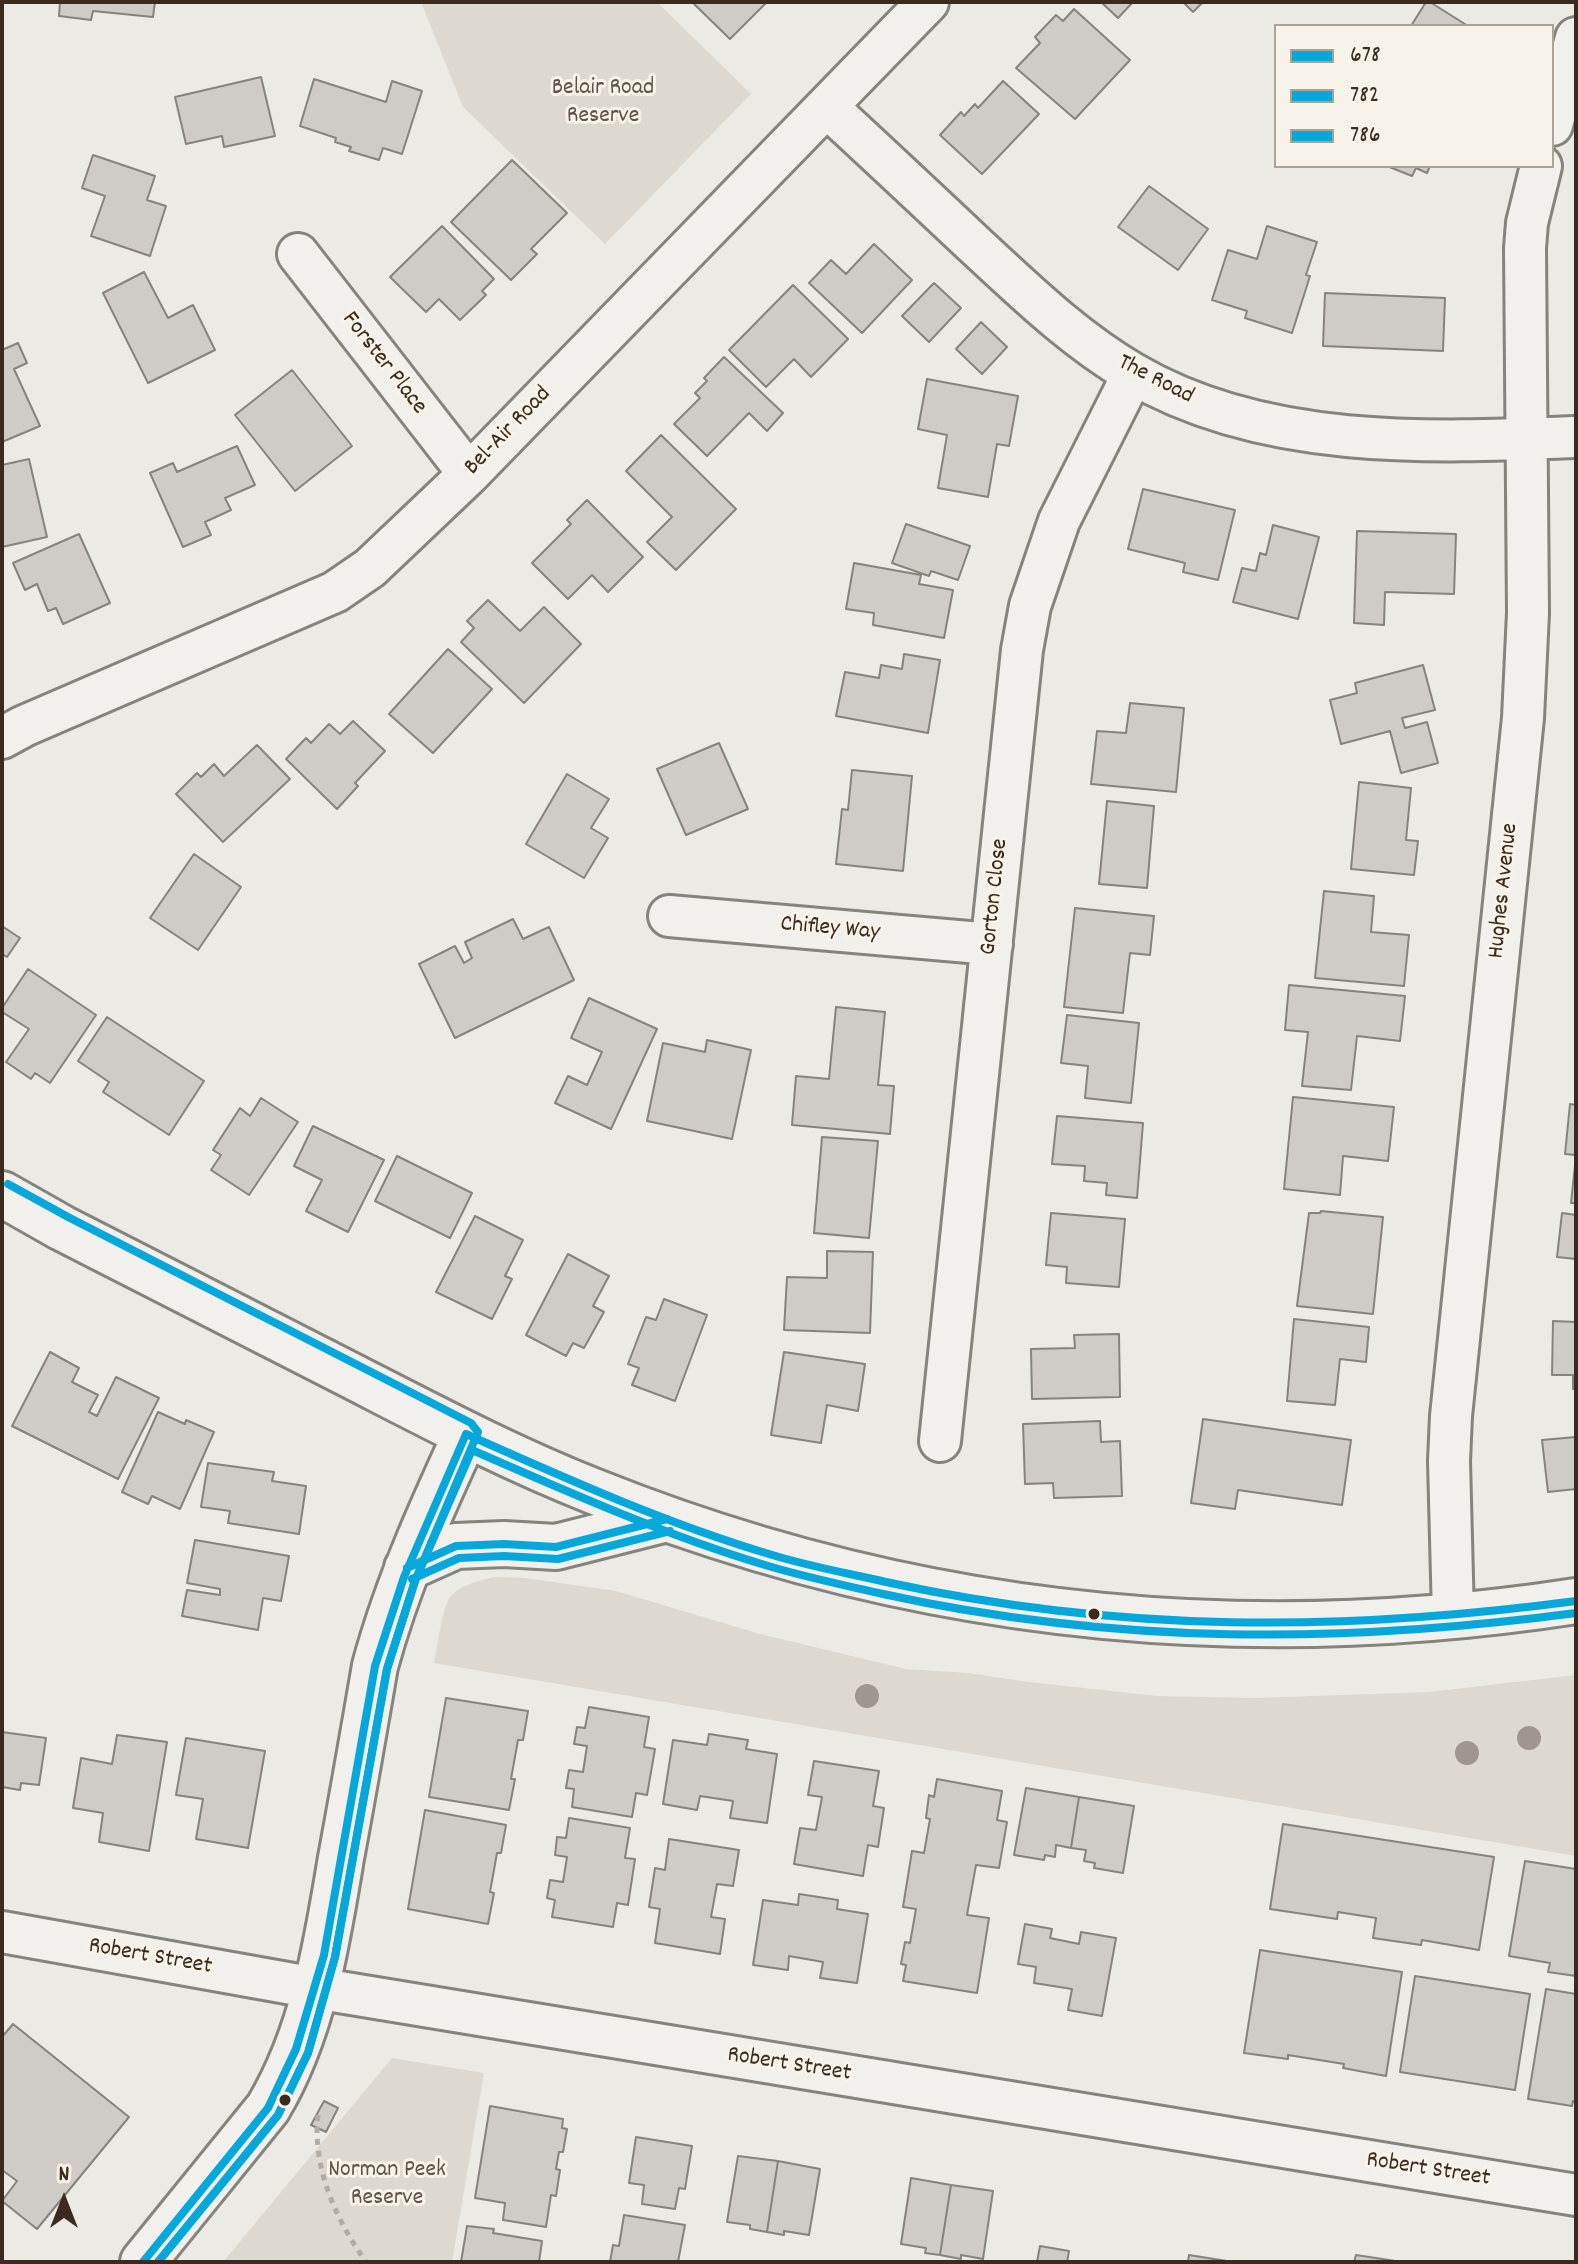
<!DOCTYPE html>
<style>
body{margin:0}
#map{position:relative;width:1578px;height:2264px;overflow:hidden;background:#eceae4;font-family:Dekko,sans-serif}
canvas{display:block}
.frame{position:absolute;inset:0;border:4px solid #3b2a1e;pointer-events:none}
.legend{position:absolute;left:1274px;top:24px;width:280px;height:144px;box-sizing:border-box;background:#f7f3e8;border:2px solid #aca397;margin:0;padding:10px 14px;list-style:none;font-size:24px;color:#3b2a1e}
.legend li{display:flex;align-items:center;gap:16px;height:40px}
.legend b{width:40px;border:2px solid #aca397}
.north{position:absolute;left:24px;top:2160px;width:80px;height:80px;-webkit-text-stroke:6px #f7f3e8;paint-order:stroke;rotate:0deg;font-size:22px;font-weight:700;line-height:32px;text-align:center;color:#3b2a1e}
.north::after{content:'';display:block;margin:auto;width:28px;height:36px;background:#3b2a1e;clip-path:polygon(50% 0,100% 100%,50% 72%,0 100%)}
</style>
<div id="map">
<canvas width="1578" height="2264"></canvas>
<div class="frame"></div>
<ul class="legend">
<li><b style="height:10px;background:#06a7da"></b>678</li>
<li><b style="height:10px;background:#06a7da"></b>782</li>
<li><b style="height:10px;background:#06a7da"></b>786</li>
</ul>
<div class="north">N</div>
</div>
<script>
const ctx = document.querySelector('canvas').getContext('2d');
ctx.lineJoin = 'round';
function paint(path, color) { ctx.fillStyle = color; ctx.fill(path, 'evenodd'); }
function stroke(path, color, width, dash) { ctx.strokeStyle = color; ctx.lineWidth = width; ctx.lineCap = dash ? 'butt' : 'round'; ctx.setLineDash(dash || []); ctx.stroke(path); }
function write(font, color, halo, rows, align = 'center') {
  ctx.font = font + ' Dekko,sans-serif'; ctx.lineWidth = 6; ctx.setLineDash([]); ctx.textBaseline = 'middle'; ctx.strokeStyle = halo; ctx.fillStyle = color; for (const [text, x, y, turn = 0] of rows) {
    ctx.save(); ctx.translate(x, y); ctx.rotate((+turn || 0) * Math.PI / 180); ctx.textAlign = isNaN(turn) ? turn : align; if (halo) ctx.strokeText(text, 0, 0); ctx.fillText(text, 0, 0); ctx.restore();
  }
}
paint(new Path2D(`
 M421,2h236l94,92 -146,150 -142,-137z
 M494,1577l31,1 91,13 144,43 146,35 62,4 61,9 128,14 98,2 174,-6 147,-17v181l-1142,-193c3,-15 8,-52 15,-64 8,-14 31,-18 45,-22z
 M392,2058l92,15 -32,189h-229z`), '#ddd9d0');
const building = new Path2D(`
 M60,2h95l-2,15 -60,-6 -2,9 -32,-4z
 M692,2h75l-37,37z
 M1101,2h32l-15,16z
 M1183,2h20l-10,10z
 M1426,2h4l38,24h-57z
 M1074,9l56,51 -55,59 -59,-51 24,-25 -5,-6 21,-22 7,6z
 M261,77l14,59 -51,11 -2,-11 -36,8 -11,-47z
 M314,79l72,23 6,-21 30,10 -20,63 -19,-6 -4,12 -30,-9 2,-4 -16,-5 1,-4 -36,-12z
 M1003,81l36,33 -57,60 -42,-39 21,-23 3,4 11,-12 3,4z
 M93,155l62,21 -8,24 19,6 -16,50 -59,-20 14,-40 -23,-8z
 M512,160l55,53 -36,36 6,5 -26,26 -60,-58z
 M1387,166h43l-3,7 -11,-5 -4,8z
 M1149,186l59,43 -30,41 -60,-43z
 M442,226l52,53 -12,12 4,4 -26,25 -21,-21 -13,13 -36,-35z
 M1267,226l50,16 -11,33 4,1 -18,57 -47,-15 2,-7 -35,-11 16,-50 29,9z
 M874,244l38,36 -50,53 -53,-50 22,-23 15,14z
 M144,272l24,46 25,-13 22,45 -67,33 -45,-90z
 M934,283l27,25 -32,34 -27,-26z
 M793,285l55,54 -37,38 -17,-18 -28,28 -37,-37z
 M1325,293l120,5 -2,53 -120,-5z
 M981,322l26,25 -25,27 -26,-25z
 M18,343l9,20 -13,6 26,57 -38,16v-92z
 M724,357l59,56 -16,18 -18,-18 -42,43 -33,-32 26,-26 -5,-5 12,-12 -3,-3z
 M292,370l60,76 -57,45 -60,-76z
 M927,379l91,17 -9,50 -12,-2 -9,53 -50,-9 9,-53 -29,-6z
 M661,435l75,74 -60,61 -29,-28 25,-25 -46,-46z
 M237,446l18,39 -30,13 6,12 -26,12 6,13 -28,12 -33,-74 23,-10 4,9z
 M29,459l18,78 -45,10v-82z
 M1143,489l92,21 -17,70 -35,-8 2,-9 -57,-14z
 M587,500l56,57 -35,35 -16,-17 -24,24 -36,-36 39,-39 -4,-4z
 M906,524l64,22 -12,34 -27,-9 -2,5 -37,-13z
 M1273,525l46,12 -21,82 -65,-17 9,-34 14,3 4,-18 6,2z
 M1357,531l99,3 -2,60 -69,-2 -1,33 -30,-2z
 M79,534l31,69 -47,21 -7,-16 -8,3 -11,-27 -12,6 -12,-27z
 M854,563l67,12 -2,9 34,6 -9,48 -71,-13 1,-12 -28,-4z
 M488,600l32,31 24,-24 37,37 -57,59 -63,-61 13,-14 -7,-7z
 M448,649l44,40 -59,64 -44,-39z
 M904,654l36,6 -12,73 -92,-17 9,-44 34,6 2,-13 21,4z
 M1423,665l12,45 -33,8 3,10 22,-6 11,41 -37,10 -11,-42 -49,13 -11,-44 27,-7 -2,-10z
 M1130,703l54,5 -8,84 -85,-8 6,-53 29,2z
 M353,721l32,30 -30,32 3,3 -21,23 -51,-50 20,-21 5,5 18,-19 11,10z
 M719,743l29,66 -62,26 -29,-66z
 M257,745l33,34 -67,63 -47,-48 21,-21 4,4 13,-13 10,12z
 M852,770l60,6 -9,95 -67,-7 6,-55 6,1z
 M567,774l42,25 -18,29 17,10 -24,40 -58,-34z
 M1359,782l52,6 -5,52 12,1 -4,34 -63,-6z
 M1107,801l47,5 -7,82 -48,-4z
 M194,854l47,33 -43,63 -48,-32z
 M1324,891l50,5 -3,36 38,3 -5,51 -89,-8z
 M1075,908l79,8 -4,39 -20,-2 -7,60 -59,-6z
 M513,919l10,20 26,-12 25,53 -119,58 -36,-74 36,-18 9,17 8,-5 -7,-16z
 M2,926l18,12 -13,19 -5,-3z
 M28,969l68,46 -46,68 -15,-10 -4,6 -25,-17 23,-33 -27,-17v-4z
 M1289,985l116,11 -5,45 -43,-5 -6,54 -49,-4 6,-54 -23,-2z
 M589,998l68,31 -46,100 -56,-26 13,-27 19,9 15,-33 -31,-14z
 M836,1007l49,5 -7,73 16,1 -4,48 -98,-9 4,-49 33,3z
 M1067,1015l72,8 -8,80 -46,-5 3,-32 -27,-3z
 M107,1017l97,64 -35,54 -66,-43 6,-10 -31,-21z
 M707,1040l44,10 -19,89 -85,-18 16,-78 42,9z
 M1293,1097l101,10 -6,54 -45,-5 -3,39 -56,-6z
 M261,1098l37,24 -49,73 -38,-25 10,-15 -8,-5 27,-42 10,8z
 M1570,1104l6,1v50l-11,-1z
 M1057,1116l86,7 -6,75 -31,-3 1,-12 -23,-2 1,-15 -33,-2z
 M313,1126l71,34 -36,72 -42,-21 16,-31 -28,-14z
 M822,1137l56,4 -9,97 -55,-5z
 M397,1156l75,37 -22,45 -75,-37z
 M1576,1156v47h-5z
 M1321,1211l62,6 -10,97 -76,-8 12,-93h11z
 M1051,1213l74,6 -6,68 -53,-4 1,-16 -21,-2z
 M1562,1213l14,2v44l-19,-2z
 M475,1216l48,24 -18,36 7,3 -20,40 -56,-27z
 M827,1251l46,1 -3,81 -86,-3 3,-53 40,1z
 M568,1254l41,22 -16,30 11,6 -20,36 -11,-5 -7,13 -40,-21z
 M664,1299l43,16 -32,86 -43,-16 7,-17 -11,-4 18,-47 10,3z
 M1294,1319l75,8 -3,35 -26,-3 -5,46 -48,-4z
 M1553,1321l23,1v67h-3v-14h-21z
 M1119,1334l1,63 -88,2 -1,-50 44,-1 -1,-13z
 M50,1352l29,16 -7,14 26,13 -9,17 8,4 19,-39 43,21 -41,81 -106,-53z
 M784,1352l81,12 -7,47 -31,-6 -6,38 -50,-8z
 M158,1412l27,12 1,-4 28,12 -34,77 -28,-13 -4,8 -26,-12z
 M1203,1419l148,21 -9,65 -104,-15 -3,19 -44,-6z
 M1100,1421l1,21 19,-1 2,55 -68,2 -1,-15 -28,1 -2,-60z
 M1576,1437v52l-28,3 -6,-52z
 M208,1463l66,9 -2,9 34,5 -7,48 -71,-11 2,-12 -29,-4z
 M195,1540l94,16 -8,45 -18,-3 -5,32 -76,-14 5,-26 33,5v-6l-33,-6z
 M446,1698l82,13 -5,29h-5l-7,39h4l-6,31 -80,-13z
 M589,1707l60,10 -5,30 11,2 -8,46 -11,-2 -4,24 -60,-10 2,-18 -8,-1 3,-18 14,2 4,-26 -13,-2 3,-17 8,1z
 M2,1732l44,6 -7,47 -18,-2 -1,7 -18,-3z
 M709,1734l39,6 -2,9 31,5 -10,69 -37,-5 3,-17 -33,-5 -3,14 -34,-6 10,-64 34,5z
 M117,1735l50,7 -18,109 -50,-9 4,-29 -30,-5 8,-50 31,6z
 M186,1738l79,13 -17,97 -52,-9 7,-40 -27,-4z
 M814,1761l65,10 -6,35 11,2 -6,39 -10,-2 -5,31 -69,-12 6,-36 16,2 6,-33 -14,-2z
 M937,1779l65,12 -5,29 10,2 -8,46 -23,-3 -9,50 22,3 -12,75 -74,-12 3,-16 -5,-1 4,-22 5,1 6,-34 -13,-2 9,-56 12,2 6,-34 -4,-1 3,-23 5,2z
 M1026,1788l53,9 -8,51 -15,-3 -1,12 -10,-2 -1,5 -30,-5z
 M1079,1797l55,9 -11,67 -29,-5 1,-5 -11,-2 2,-11 -15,-2z
 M425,1810l81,15 -5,28h-4l-7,39 4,1 -6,31 -80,-15z
 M569,1818l61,10 -5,30 10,1 -7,46 -11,-2 -4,24 -61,-10 3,-17 -8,-2 3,-18 13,2 4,-25 -12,-2 2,-18 9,1z
 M1283,1824l211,33 -15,93 -57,-10 -1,5 -48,-7 3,-20 -38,-6 -1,7 -67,-10z
 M669,1839l70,11 -6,36 -16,-2 -6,33 14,2 -5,35 -65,-11 5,-34 -11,-2 6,-39 10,2z
 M1525,1861l51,8v107l-28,-4 2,-9 -41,-7z
 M799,1894l39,6 -1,9 31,5 -11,69 -37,-5 3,-16 -34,-6 -1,14 -35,-5 10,-65 35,5z
 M1025,1924l27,5 -2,9 29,6 2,-12 35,6 -14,78 -34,-6 4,-21 -38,-6 2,-16 -18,-3z
 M1260,1950l142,22 -16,104 -43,-8 1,-4 -56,-9v4l-44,-6z
 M1415,1976l115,18 -15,96 -115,-18z
 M1546,1989l30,5v108l-3,-1 -1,5 -44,-7z
 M13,2024l116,93 -92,112 -35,-28 15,-20 -15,-11v-133z
 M324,2101l14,7 -12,24 -15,-7z
 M490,2106l73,13 -1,9 5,1 -4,23h-4l-3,17 4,1 -4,26 -5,-1 -5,32 -43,-7 2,-17 -30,-5z
 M636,2137l56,9 -7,43 -6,-1 -4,21 -33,-5 2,-19 -15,-2z
 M738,2156l40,5 -11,71 -17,-3v-4l-23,-3z
 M778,2161l42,8 -11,66 -25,-4v4l-17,-3z
 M911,2178l40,7 -11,70 -15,-2 1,-5 -25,-4z
 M951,2185l42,6 -10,68 -22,-4v4l-21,-4z
 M624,2215l61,10 -7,37h-68l3,-17 6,1z
 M467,2226l27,3 -1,4 49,8 -3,21h-78z
 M1040,2246l29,5 -2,11h-30z
 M1189,2255l44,7h-45z
 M1356,2255l46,7h-48z`);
paint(building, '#cfccc7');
stroke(building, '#86827c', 2);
const street = new Path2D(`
 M827,107c50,46 100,93 150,140 50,46 97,92 155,126 131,77 297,70 444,64
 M1552,125l24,-87
 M298,254l171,220
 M2,738l22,-12 311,-134 35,-24 99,-94 459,-472
 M669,916l323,28
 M940,1441l82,-791 8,-44 29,-85 74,-147
 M1453,1616l-4,-155 2,-45 72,-698 5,-105 -3,-365 2,-25 14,-57
 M2,1932l313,56 1261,207`);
const secondary = new Path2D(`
 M2,1194l60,34c95,48 190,97 286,146 80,41 161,84 245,117 317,127 646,162 983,110
 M407,1568l49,-22 48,-2 52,3 111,-28
 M143,2262l125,-154c45,-75 59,-165 73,-250 12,-64 23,-128 34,-192 22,-81 56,-156 91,-232`);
stroke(street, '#86827c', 46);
stroke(secondary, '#86827c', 50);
stroke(new Path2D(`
 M318,2115c-6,52 18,105 48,147`), '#b0ada8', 5, [6, 6]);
stroke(street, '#f1f0ec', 40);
stroke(secondary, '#f1f0ec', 44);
stroke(new Path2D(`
 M407,1568l49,-22 48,-2 52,3 111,-28
 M143,2262l125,-154 28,-59 28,-94 51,-289 29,-89 62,-143c99,44 199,89 303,120 38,12 78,19 117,28 233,51 455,50 690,19`), '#06a7da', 8);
stroke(new Path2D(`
 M412,1579l47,-21 45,-2 54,3 112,-28
 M158,2262l120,-147 30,-62 27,-96 52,-288 28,-88 57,-131c96,42 193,85 293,115 39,12 79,20 118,29 233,51 457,50 693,19`), '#06a7da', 8);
stroke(new Path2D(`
 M8,1184l60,33 403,206 7,9 -63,149 -28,88 -52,288 -27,96 -30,62 -120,147`), '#06a7da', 8);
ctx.fillStyle = '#9f968d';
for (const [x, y] of [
 [867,1696],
 [1529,1738],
 [1467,1753]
]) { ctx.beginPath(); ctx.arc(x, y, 12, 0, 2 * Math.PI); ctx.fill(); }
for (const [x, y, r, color] of [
 [1094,1614,7,"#3b2a1e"],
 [285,2100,7,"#3b2a1e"]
]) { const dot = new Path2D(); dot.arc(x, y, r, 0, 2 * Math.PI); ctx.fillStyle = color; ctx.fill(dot); stroke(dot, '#f7f3e8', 3); }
write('24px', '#605246', '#f7f3e8', [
 ["Belair Road",603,90],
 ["Reserve",603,118],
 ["Norman Peek",387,2172],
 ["Reserve",387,2200]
]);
write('24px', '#3b2a1e', '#f7f3e8', [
 ["Forster Place",383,364,52],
 ["The Road",1155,381,27],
 ["Bel-Air Road",509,432,-46],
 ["Hughes Avenue",1505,891,-84],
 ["Gorton Close",996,897,-84],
 ["Chifley Way",830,930,5],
 ["Robert Street",150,1958,10],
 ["Robert Street",789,2066,9],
 ["Robert Street",1428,2171,9]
]);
</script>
